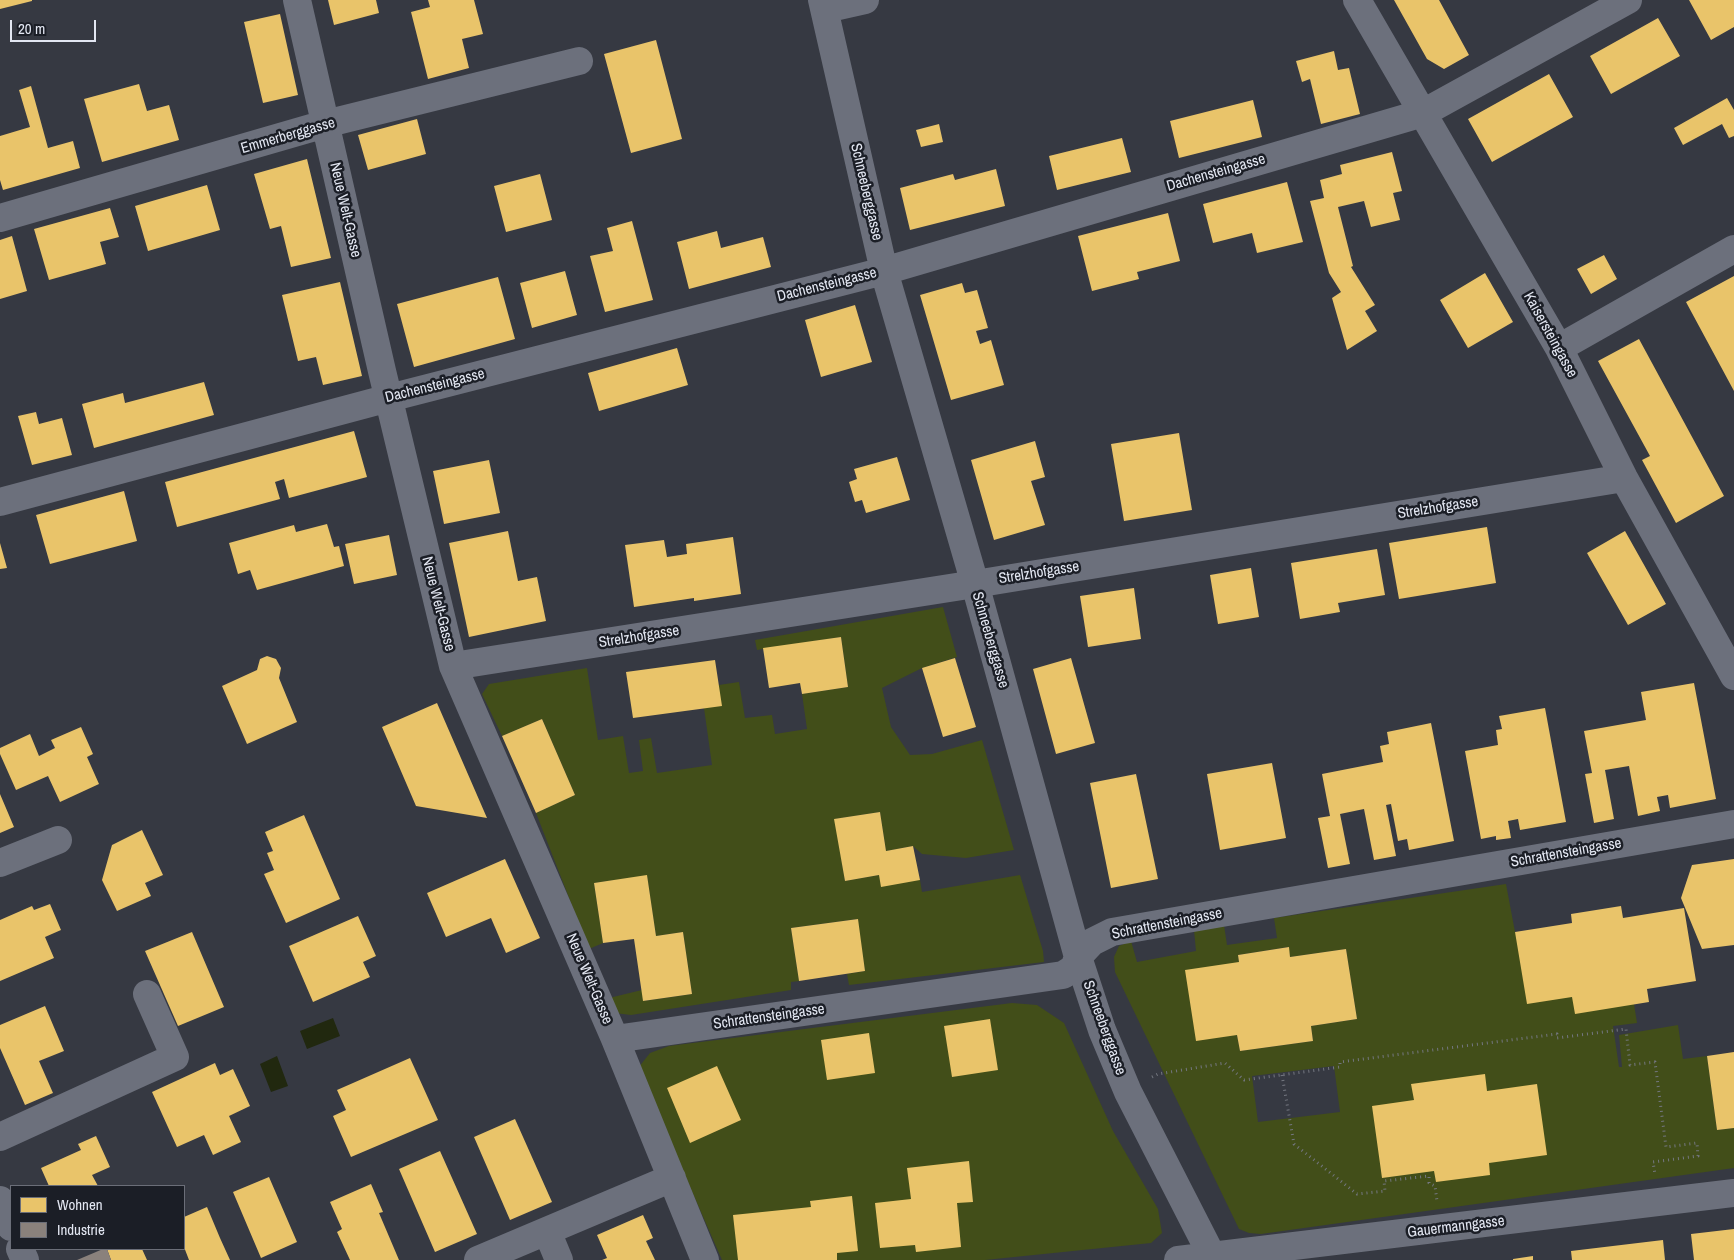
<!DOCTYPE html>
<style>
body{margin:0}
#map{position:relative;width:1734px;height:1260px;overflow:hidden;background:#363942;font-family:"Archivo Narrow",sans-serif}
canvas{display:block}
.legend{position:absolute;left:10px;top:1185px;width:175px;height:65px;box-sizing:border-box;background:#1b1e26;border:1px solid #6b6e78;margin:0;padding:6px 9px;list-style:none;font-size:15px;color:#e3e7f2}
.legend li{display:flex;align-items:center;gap:10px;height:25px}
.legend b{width:25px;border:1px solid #6b6e78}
.scale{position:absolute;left:10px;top:20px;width:86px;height:22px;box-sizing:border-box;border:2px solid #e3e7f2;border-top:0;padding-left:6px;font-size:15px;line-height:18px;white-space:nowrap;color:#e3e7f2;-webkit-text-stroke:4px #1b1e26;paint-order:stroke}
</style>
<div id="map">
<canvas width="1734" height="1260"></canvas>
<ul class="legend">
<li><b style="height:14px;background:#e9c46a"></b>Wohnen</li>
<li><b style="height:14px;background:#8a817c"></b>Industrie</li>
</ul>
<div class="scale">20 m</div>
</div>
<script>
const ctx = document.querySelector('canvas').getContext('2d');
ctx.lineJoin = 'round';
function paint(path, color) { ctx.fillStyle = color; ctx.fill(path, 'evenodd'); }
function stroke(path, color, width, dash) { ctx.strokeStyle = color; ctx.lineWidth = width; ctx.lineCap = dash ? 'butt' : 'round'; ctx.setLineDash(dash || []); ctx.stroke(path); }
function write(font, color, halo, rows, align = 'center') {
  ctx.font = font + ' "Archivo Narrow",sans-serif'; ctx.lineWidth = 5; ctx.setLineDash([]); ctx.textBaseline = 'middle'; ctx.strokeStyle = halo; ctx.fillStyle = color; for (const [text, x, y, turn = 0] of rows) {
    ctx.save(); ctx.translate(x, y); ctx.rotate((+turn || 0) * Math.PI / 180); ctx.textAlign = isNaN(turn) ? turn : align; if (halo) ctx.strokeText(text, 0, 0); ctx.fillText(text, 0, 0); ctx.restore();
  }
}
paint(new Path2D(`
 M943,607l14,50 -35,11 -40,20 9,39 19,28 22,-1 50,-14 32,110 -48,8 -44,-4 -9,-8 -27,5 -6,-39 -45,7 10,62 34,-6 41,5 2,12 98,-17 23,76 1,11 -195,23 -2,-11 18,-3 -8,-52 -66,9 8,53 -8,1v8l-160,25 -16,-2 -6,-15 33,-8 2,11 48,-7 -9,-62 -27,4 -9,-60 -53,7 9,60 -14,6 -53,-136 39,-18 -33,-76 -40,17 -20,-42 7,-10 98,-16 11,72 25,-4 6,37 14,-2 -4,-31 12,-2 6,35 55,-8 -8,-57 15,-23 20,-3 6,36 27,-3 3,19 32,-5 -5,-35 46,-7 -7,-50 -84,13 -2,-10z
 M1506,884l9,48 57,65 62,7 3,19 -24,3 6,41h3l-3,-32 59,-10 5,34 24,-3 10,74 17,-2v40l-473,66 -12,-1 -10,-4 -124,-257 -1,-15 5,-11 12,-5 6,21 59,-11 -2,-21 30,-5 3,20 50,-7 -3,-20zM1288,947l2,10 56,-8 11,70 -46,7 2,15 -73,10 -3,-16 2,-73 -1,-7zM1334,1066l6,46 -82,10 -6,-46z
 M1012,1003l25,2 27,18 49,108 45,78 4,24 -11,10 -166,17h-263l-84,-192 12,-15 19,-7z`), '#424e19');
paint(new Path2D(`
 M333,1018l7,18 -33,13 -7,-18z
 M277,1056l11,30 -17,6 -11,-28z`), '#21280f');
paint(new Path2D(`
 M0,0h32v1l-32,8z
 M328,0h48l3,13 -45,12z
 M428,0h46l9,34 -21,5 7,29 -41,11 -17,-67 19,-5z
 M1394,0h45l30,55 -25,14 -17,-10z
 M1689,0h45v27l-23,13z
 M280,14l18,81 -35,8 -19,-81z
 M1658,18l22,38 -69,38 -21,-38z
 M656,40l26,99 -51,14 -27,-99z
 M1334,51l4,19 11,-2 11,46 -39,10 -11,-45 -8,3 -6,-21z
 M1549,74l24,43 -81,45 -24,-43z
 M139,84l8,27 22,-6 10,35 -77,22 -18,-63z
 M31,86l17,62 25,-7 7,27 -77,22 -3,-10v-44l30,-9 -11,-37z
 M1727,98l7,12v26l-5,2 -7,-14 -39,21 -9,-17z
 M1253,100l9,37 -83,21 -9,-37z
 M417,119l9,35 -58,16 -10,-35z
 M939,124l4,18 -22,5 -5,-17z
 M1122,138l9,34 -74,18 -8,-34z
 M1392,152l10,39 -9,2 7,27 -29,7 -7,-26 -26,6 15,59 -2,1 24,38 -10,6 12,20 -30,19 -15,-52 9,-6 -12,-19 -19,-72 14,-3 -4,-18 22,-6 -2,-9z
 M307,159l24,99 -40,9 -10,-41 -11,3 -16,-55z
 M996,169l9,37 -95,24 -10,-42 53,-14 2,6z
 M540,174l12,46 -46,12 -12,-46z
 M1287,182l16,60 -46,11 -5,-20 -39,10 -10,-39z
 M207,185l13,45 -72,21 -13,-45z
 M110,208l9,29 -19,5 6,22 -57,16 -15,-51z
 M1168,213l12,48 -43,11 2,7 -47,12 -14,-55z
 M632,221l21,79 -48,12 -15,-56 23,-5 -6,-23z
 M717,231l4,17 42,-11 8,30 -82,22 -12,-47z
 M12,236l15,55 -27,8v-59z
 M1604,255l13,24 -26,15 -14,-25z
 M565,271l12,44 -45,13 -12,-45z
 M1485,273l28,49 -45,26 -28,-48z
 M1734,276v115l-48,-89z
 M498,277l17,62 -101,28 -17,-63z
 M340,282l22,94 -39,9 -7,-28 -18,4 -16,-66z
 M962,283l3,10 12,-3 11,38 -12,3 4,13 11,-4 13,45 -53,15 -31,-105z
 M855,305l17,57 -51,15 -16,-57z
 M1639,339l85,157 -48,27 -34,-63 8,-4 -52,-95z
 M677,348l11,37 -89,26 -11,-38z
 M204,382l10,33 -120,33 -12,-44 41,-11 2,10z
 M36,412l3,12 23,-6 10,37 -40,10 -14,-49z
 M354,431l13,46 -78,21 -5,-19 -9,3 5,17 -103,28 -12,-45z
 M1179,433l13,77 -68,11 -13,-77z
 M1035,441l10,36 -14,4 14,44 -51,15 -23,-80z
 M897,457l13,43 -44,13 -4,-13 -7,2 -6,-20 8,-3 -3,-10z
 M489,460l11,53 -56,11 -11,-53z
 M124,491l13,50 -87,23 -14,-49z
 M327,524l7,23 5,-1 5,20 -87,24 -7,-20 -12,4 -9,-31 65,-18 2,7z
 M1487,527l9,56 -97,16 -10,-56z
 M508,531l10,50 19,-4 9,44 -77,16 -20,-94z
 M1625,531l41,73 -38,21 -41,-72z
 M389,535l8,40 -43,9 -9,-40z
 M733,537l8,57 -47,7v-3l-60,9 -9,-62 39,-5 3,17 20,-3 -1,-10z
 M0,543l7,25 -7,1z
 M1377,549l8,46 -47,8 2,9 -40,7 -9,-56z
 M1251,568l8,49 -41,7 -8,-49z
 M1134,588l7,51 -53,8 -8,-51z
 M841,637l7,50 -46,7 -2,-11 -31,5 -6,-40z
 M267,656l9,3 5,9 -2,10 18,44 -50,22 -25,-58 35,-16 3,-11z
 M955,658l21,69 -33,10 -21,-69z
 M1071,658l24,85 -39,11 -23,-85z
 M715,660l7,46 -89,12 -7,-46z
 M1694,683l22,116 -46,9 -2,-13 -11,2 3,14 -22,5 -9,-50 -24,4 9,49 -20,4 -9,-49 7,-1 -8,-42 62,-11 -5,-28z
 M437,703l50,115 -71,-12 -34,-79z
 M1545,708l21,114 -46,8 -2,-11 -10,2 3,17 -15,2v-4l-15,3 -16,-88 33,-6 -2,-15 6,-1 -3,-13z
 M542,719l33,76 -39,18 -34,-77z
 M1431,723l23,118 -45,9 -2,-11 -9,2 -7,-37 -5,1 10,51 -22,4 -10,-51 -24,5 10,50 -22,4 -10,-50 12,-2 -8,-42 61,-12 -3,-16 9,-2 -2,-12z
 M81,727l12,27 -6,3 12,27 -39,18 -12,-26 -32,14 -16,-36v-6l30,-14 9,22 16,-8 -4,-8z
 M1272,763l14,75 -66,12 -13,-76z
 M1136,774l22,105 -47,9 -21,-105z
 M0,794l14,33 -14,6z
 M880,812l6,39 27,-5 7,34 -39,7 -2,-12 -34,6 -11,-62z
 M304,815l36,84 -54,24 -22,-49 10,-4 -7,-17 6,-2 -8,-19z
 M142,830l21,45 -18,8 6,13 -34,15 -15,-31 10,-35z
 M505,859l35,79 -34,15 -15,-35 -45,19 -19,-44z
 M1734,859v86l-32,4 -21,-51 11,-33z
 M647,875l9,61 27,-4 9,62 -49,7 -9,-62 -31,4 -9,-60z
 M50,904l11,26 -16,7 9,21 -54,23v-61l32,-14 2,4z
 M1621,906l2,12 61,-10 12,73 -49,8 2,13 -74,12 -3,-17 -45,7 -12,-72 57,-9 -1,-9z
 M358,916l18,40 -13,6 7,15 -57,25 -24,-56z
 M858,919l7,52 -66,10 -8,-53z
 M192,932l32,75 -46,19 -33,-75z
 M1289,947l1,10 56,-8 11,70 -46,7 2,15 -73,10 -3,-16 -41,6 -11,-71 54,-8 -1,-7z
 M45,1006l19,45 -25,10 14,32 -28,12 -25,-57v-23z
 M990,1019l8,51 -46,7 -8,-51z
 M869,1033l6,40 -48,7 -6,-40z
 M1734,1052v76l-17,2 -10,-74z
 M410,1058l28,62 -87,37 -18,-41 13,-6 -9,-20z
 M215,1063l5,12 13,-6 17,37 -21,10 12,26 -28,13 -9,-20 -27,12 -25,-55z
 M717,1066l24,54 -51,23 -23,-55z
 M1485,1074l2,17 50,-7 10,71 -58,8 1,12 -54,7 -2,-11 -52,7 -10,-72 42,-6 -3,-16z
 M515,1119l37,83 -42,18 -36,-83z
 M96,1136l14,31 -18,8 6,11h-49l-8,-18 40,-18 -3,-6z
 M440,1151l37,83 -42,18 -36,-83z
 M969,1161l4,41 -16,1 4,44 -45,5 -1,-7 -35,3 -5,-45 36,-4 -4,-31z
 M269,1177l28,65 -36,16 -28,-66z
 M371,1184l12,28 -4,1 20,47h-49l-13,-28 5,-3 -12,-27z
 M852,1196l6,55 -21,2v7h-99l-5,-45 78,-8 -1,-6z
 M207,1207l13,31 10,22h-41l-5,-13v-30z
 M643,1215l10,23 -7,3 9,19h-53l5,-2 -10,-23z
 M1734,1229v31h-40l-3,-26z
 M1663,1240l2,20h-93l-1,-9z
 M107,1249h35l5,11h-36z
 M1533,1256v4h-20v-1z`), '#e9c46a');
paint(new Path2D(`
 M103,1249h4l4,11h-34z`), '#8a817c');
stroke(new Path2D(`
 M1282,1075l12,69 63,50 28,-3 -1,-10 45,-5v7l6,3 2,15
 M1152,1077l6,-3 67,-11 19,17 96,-13v-5l217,-28v4l69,-9 4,36 25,-3 11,85 31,-4 1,13 -45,6 2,12`), '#747780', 3, [1, 4]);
stroke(new Path2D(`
 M297,0l85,371 71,295 162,373 90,221
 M822,0l62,271 91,313 103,373 24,73 26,62 86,168
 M1357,0l202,348 65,130 110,198
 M825,9l40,-9
 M0,218l325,-94 254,-63
 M1559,348l175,-99
 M0,502l389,-104 495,-127 539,-158 205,-113
 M453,666l522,-82 649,-106
 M0,863l58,-23
 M615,1039l448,-64 11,-7 4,-11 14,-15 20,-10 622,-108
 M0,1137l175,-80 -28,-63
 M0,1200l11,27
 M547,1231l12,29
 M20,1249l5,11
 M478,1260l194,-82
 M1178,1260l556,-67`), '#6c707c', 28);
write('15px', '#e3e7f2', '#1b1e26', [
 ["Emmerberggasse",288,136,-16],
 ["Dachensteingasse",1216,173,-16],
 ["Schneeberggasse",866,192,77],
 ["Neue Welt-Gasse",345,210,77],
 ["Dachensteingasse",827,285,-14],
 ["Kaisersteingasse",1550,335,61],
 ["Dachensteingasse",435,386,-14],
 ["Strelzhofgasse",1438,508,-9],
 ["Strelzhofgasse",1039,573,-9],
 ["Neue Welt-Gasse",438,604,76],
 ["Strelzhofgasse",639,637,-9],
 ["Schneeberggasse",990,640,74],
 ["Schrattensteingasse",1566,853,-10],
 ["Schrattensteingasse",1167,924,-11],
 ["Neue Welt-Gasse",589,979,67],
 ["Schrattensteingasse",769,1017,-8],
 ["Schneeberggasse",1104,1028,70],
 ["Gauermanngasse",1456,1227,-7]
]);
</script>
